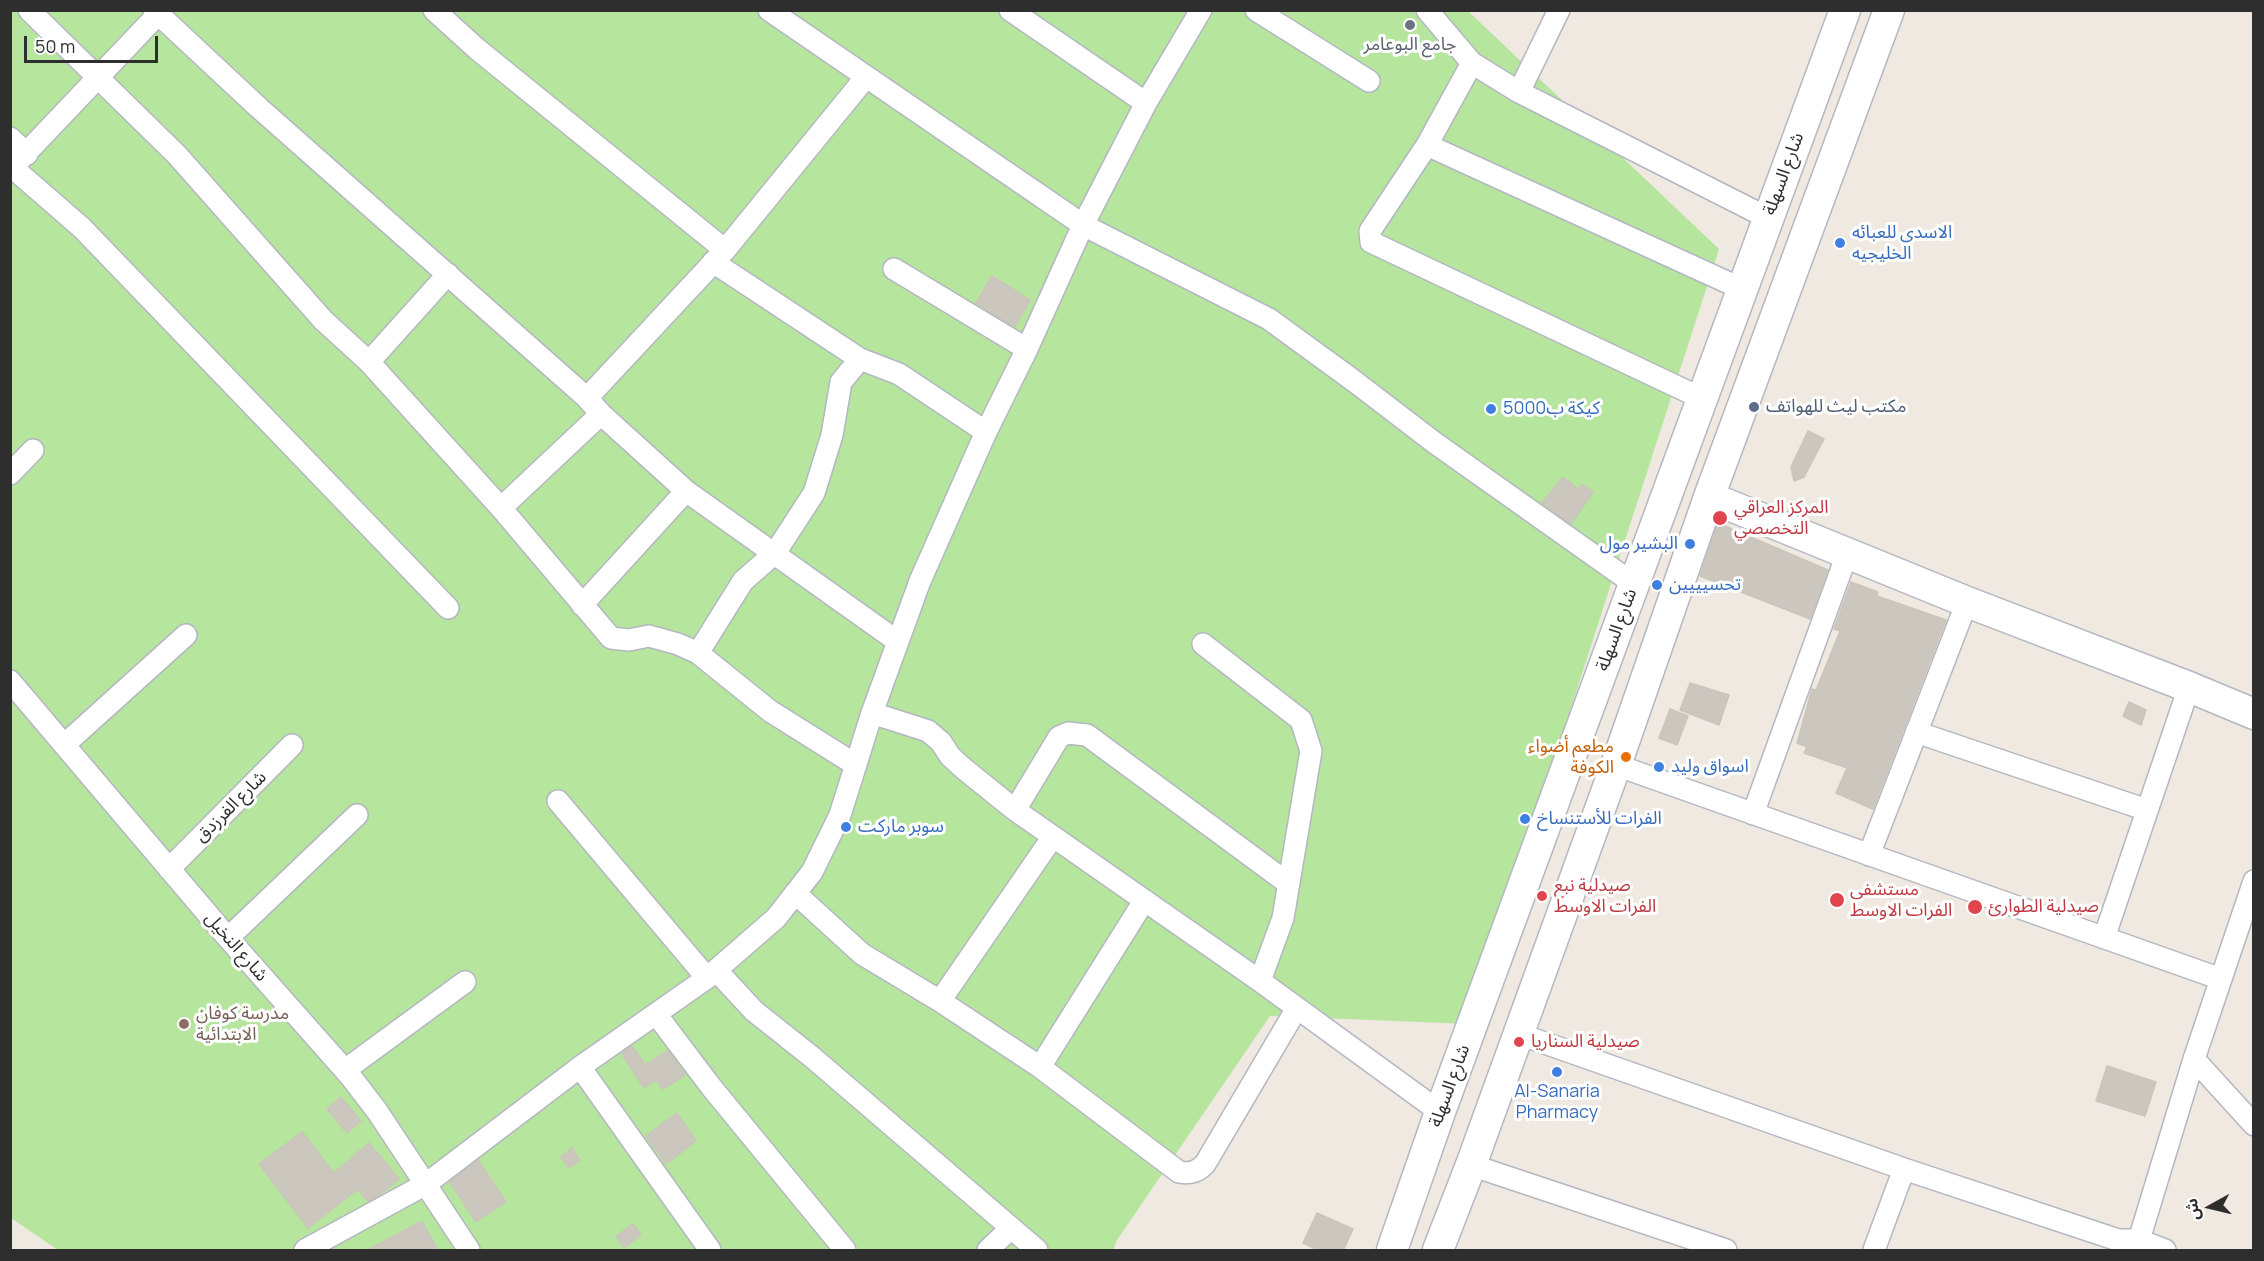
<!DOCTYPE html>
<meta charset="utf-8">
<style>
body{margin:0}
#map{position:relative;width:2264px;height:1261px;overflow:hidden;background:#efe9e1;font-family:Manrope,"Noto Sans Arabic",sans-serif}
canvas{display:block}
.frame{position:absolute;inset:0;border:12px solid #2e2e2e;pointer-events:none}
.north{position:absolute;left:2180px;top:1177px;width:60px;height:60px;-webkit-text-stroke:4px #fff;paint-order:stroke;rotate:262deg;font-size:16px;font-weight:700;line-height:24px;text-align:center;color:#2e2e2e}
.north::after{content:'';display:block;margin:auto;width:21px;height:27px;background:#2e2e2e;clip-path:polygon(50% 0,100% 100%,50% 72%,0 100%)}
.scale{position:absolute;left:24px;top:36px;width:134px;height:27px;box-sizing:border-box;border:3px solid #2e2e2e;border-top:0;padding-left:8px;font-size:18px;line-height:21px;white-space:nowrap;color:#2e2e2e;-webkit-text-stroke:4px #fff;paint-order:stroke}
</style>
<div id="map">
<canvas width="2264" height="1261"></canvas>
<div class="frame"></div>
<div class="north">ش</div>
<div class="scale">50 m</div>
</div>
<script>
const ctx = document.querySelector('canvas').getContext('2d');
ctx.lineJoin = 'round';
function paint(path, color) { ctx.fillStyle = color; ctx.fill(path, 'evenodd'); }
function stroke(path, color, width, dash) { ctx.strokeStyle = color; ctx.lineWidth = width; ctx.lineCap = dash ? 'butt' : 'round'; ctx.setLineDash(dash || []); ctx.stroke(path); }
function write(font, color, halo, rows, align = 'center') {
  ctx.font = font + ' Manrope,"Noto Sans Arabic",sans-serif'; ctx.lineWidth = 6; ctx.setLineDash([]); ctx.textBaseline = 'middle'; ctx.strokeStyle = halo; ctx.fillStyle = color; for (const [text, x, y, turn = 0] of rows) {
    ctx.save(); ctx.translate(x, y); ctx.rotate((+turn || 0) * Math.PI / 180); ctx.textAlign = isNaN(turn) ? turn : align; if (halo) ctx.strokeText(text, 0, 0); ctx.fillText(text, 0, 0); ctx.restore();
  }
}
paint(new Path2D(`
 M11,11h1457l251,238 -250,775 -199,-8 -153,224 -4,10h-1055l-47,-32z`), '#b6e59e');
const building = new Path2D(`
 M992,276l38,24 -15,27 -39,-24z
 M1808,431l16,8 -20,38 -10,4 -3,-14z
 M1563,477l15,12 4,-5 11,8 -22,32 -29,-21z
 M1718,523l110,47 -18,49 -110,-43z
 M1851,582l27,10 -1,4 69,24 -73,189 -37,-16 11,-25 -43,-15 3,-6 -10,-4 15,-54 4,1 24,-59 -6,-2z
 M1690,683l39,12 -10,30 -39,-15z
 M2129,702l17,8 -5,15 -18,-9z
 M1670,709l18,7 -11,29 -18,-7z
 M632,1046l13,19 23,-14 17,24 -22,14 -7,-9 -12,8 -21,-32 -1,-3z
 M2107,1066l49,16 -11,34 -49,-15z
 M341,1097l20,24 -14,12 -20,-24z
 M677,1113l19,28 -30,23 -20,-28z
 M302,1132l32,41 35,-30 30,36 -17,14 -14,8 -10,-12 -50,39 -49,-64z
 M572,1148l8,12 -11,8 -8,-11z
 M478,1160l28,42 -30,20 -26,-40z
 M1317,1213l36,16 -10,22h-23l-17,-8z
 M422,1221l16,30h-72z
 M633,1224l8,11 -17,13 -8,-12z`);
paint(building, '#cbc7bf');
stroke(building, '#cbc5ba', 1.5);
const street = new Path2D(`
 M29,10l148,145 146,165 46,42 132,146 110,130 18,2 20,-4 29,8 20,9
 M154,10l104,97 329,291 14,16 85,77 211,150
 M434,10l43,39 248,201
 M769,10l314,215 186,94 85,62 81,62 199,141
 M1010,10l136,93
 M1256,10l113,71
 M1427,10l45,53 47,29 249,126
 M1472,63l-45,82 -57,86 1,11 330,156
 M1519,92l40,-82
 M10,138l17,16
 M1427,145l315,144
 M13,168l69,60 366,380
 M10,170l152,-160
 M713,262l147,97
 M894,269l133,80
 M369,362l79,-88
 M587,398l138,-148 141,-173
 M10,474l23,-24
 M501,508l100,-94
 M582,605l104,-114
 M1203,644l98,76 10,31 -28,167 -23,63
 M10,681l218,257 123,139 26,34 92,139
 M872,713l56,18 13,11 9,14 13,12 52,42 245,171 180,131
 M1916,732l231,78
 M64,745l122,-110
 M856,765l-86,-54 -72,-58 45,-72 32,-28 39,-60 18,-58 9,-53 19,-23 39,15 87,58
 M1616,765l605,214
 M558,801l149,177
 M1015,810l44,-73 9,-4 19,2 202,149
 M1753,814l94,-260
 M1869,855l98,-253
 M169,869l123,-124
 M795,893l67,61 78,47 100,66 139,105c11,2 18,0 26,-8l92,-156
 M228,938l129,-123
 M2104,938l85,-251
 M716,970l38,41 58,46 225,193
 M940,1001l112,-163
 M656,1014l56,74 133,162
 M1519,1034l385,135 214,71h21l26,10
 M2194,1059l60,66
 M580,1067l130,183
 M1040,1067l104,-166
 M345,1070l120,-88
 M1471,1165l255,85
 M2139,1240l55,-181 60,-178
 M305,1250l121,-66 154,-117 127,-89 69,-60 36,-46 28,-57 32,-102 48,-132 66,-149 41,-83 56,-124 63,-122 55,-93
 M988,1250l23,-22
 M1874,1250l30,-81`);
const secondary = new Path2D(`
 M1709,497l258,105 222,85 65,27
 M1392,1250l48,-138 405,-1102
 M1438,1250l33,-85 145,-400 93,-268 180,-487`);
stroke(street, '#b4b7c1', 24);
stroke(secondary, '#b4b7c1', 33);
stroke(street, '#fff', 21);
stroke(secondary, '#fff', 30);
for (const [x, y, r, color] of [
 [1410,25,6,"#6b7280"],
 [1840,243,6,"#3f7fe0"],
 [1754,407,6,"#5c6f8a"],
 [1491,409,6,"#3f7fe0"],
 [1720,518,8,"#e0444e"],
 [1690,544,6,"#3f7fe0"],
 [1657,585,6,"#3f7fe0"],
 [1626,757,6,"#e8710a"],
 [1659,767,6,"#3f7fe0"],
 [1525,819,6,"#3f7fe0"],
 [846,827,6,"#3f7fe0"],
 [1542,896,6,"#e0444e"],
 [1837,900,8,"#e0444e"],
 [1975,907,8,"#e0444e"],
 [184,1024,6,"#8d6e63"],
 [1519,1042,6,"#e0444e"],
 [1557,1072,6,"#3f7fe0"]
]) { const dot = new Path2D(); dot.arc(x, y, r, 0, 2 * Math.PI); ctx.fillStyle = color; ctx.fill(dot); stroke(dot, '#fff', 2); }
write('18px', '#5b616d', '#fff', [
 ["جامع البوعامر",1410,45]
]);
write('18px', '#2e2e2e', '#fff', [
 ["شارع السهلة",1784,174,-70],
 ["شارع السهلة",1617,630,-70],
 ["شارع الفرزدق",231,807,-45],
 ["شارع النخيل",236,947,49],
 ["شارع السهلة",1450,1086,-70]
]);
write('18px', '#366cbe', '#fff', [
 ["الاسدي للعبائه",1852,233],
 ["الخليجيه",1852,254],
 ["كيكة ب5000",1503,409],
 ["البشير مول",1678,544,"right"],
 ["تحسيييين",1669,585],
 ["اسواق وليد",1671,767],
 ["الفرات للأستنساخ",1537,819],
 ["سوبر ماركت",858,827],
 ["Al-Sanaria",1557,1092,"center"],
 ["Pharmacy",1557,1113,"center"]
], 'left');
write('18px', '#4e5e75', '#fff', [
 ["مكتب ليث للهواتف",1766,407]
], 'left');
write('18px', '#be3a42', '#fff', [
 ["المركز العراقي",1734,508],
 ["التخصصي",1734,529],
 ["صيدلية نبع",1554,886],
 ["الفرات الاوسط",1554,907],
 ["مستشفى",1850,890],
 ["الفرات الاوسط",1850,911],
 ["صيدلية الطوارئ",1988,907],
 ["صيدلية السناريا",1531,1042]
], 'left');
write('18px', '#c56008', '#fff', [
 ["مطعم أضواء",1614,747],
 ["الكوفة",1614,768]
], 'right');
write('18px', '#785e54', '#fff', [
 ["مدرسة كوفان",196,1014],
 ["الابتدائية",196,1035]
], 'left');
</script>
